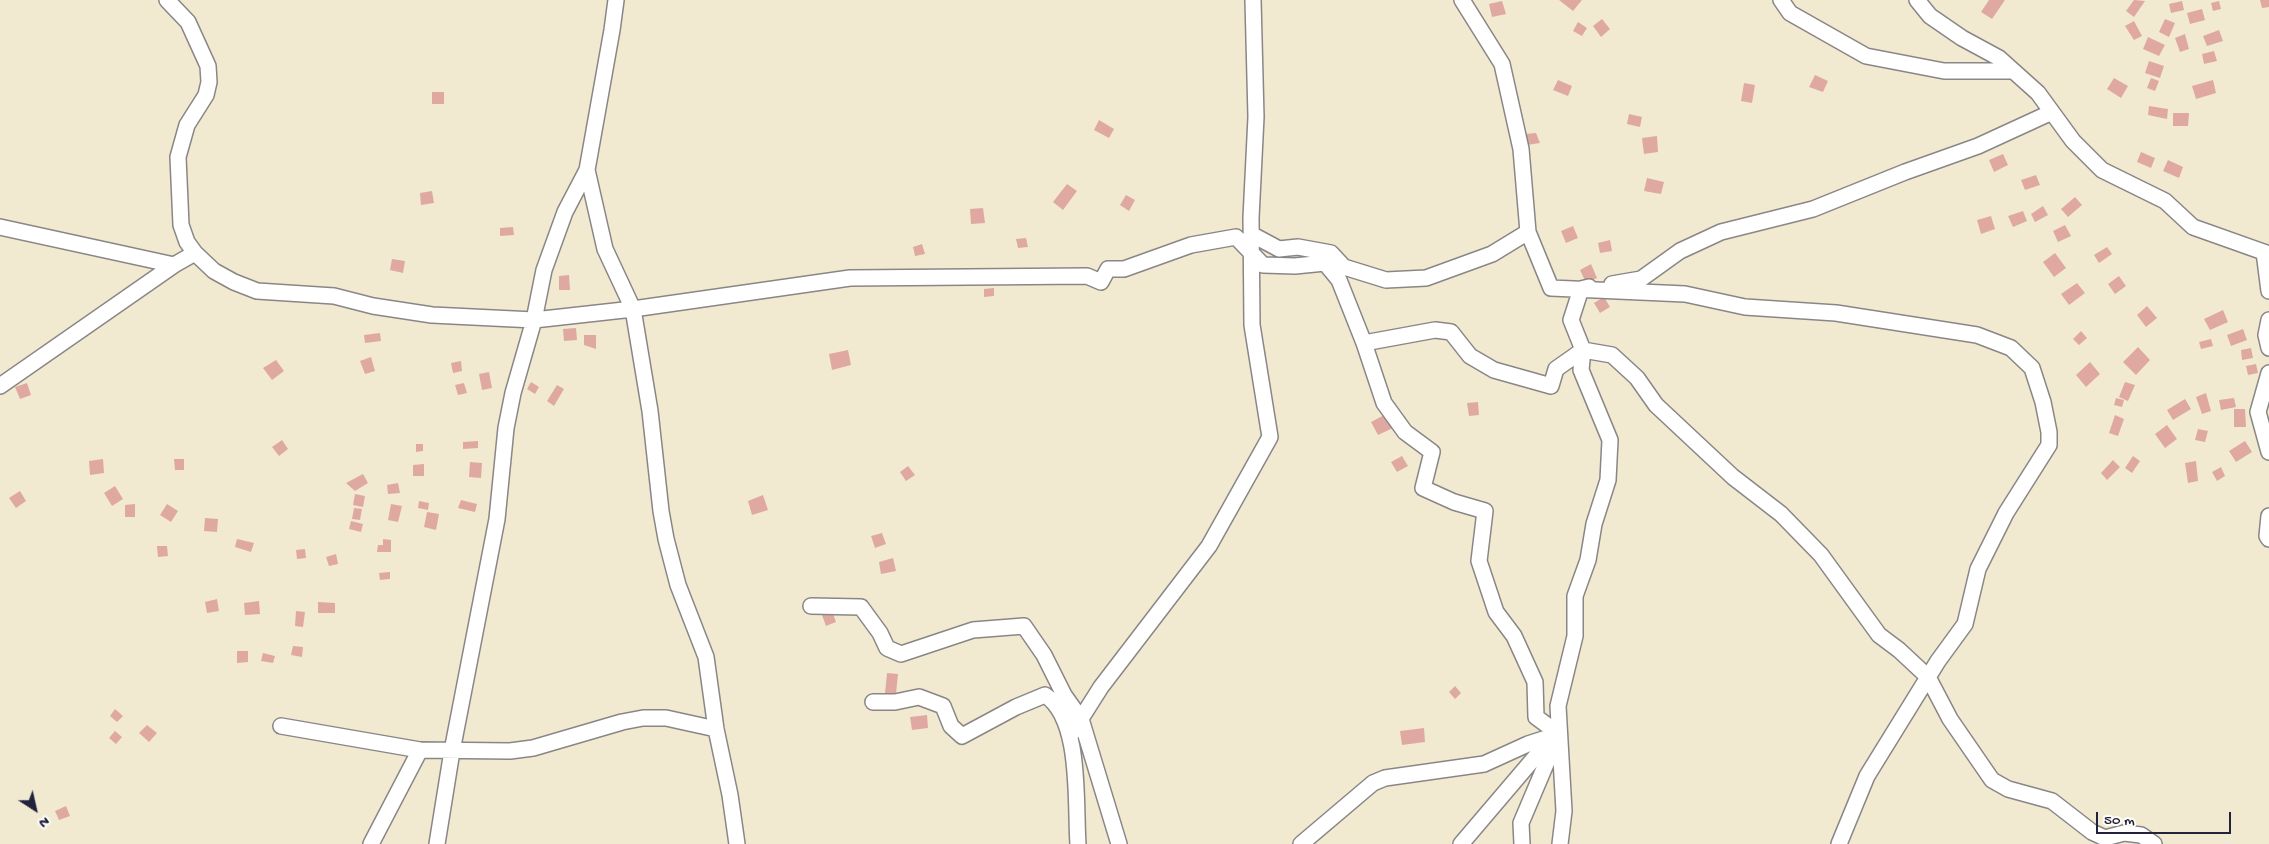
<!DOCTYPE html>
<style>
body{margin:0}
#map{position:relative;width:2269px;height:844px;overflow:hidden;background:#f1ead1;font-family:"Gochi Hand",sans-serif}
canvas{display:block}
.north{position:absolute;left:10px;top:784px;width:50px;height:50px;-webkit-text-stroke:4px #fdfcf7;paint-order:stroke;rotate:145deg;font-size:14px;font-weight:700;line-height:20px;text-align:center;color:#22223b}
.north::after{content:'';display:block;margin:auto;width:18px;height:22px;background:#22223b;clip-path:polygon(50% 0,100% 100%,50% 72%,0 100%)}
.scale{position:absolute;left:2096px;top:812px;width:135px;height:22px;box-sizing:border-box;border:2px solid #22223b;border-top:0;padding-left:6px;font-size:15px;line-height:18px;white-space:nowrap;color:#22223b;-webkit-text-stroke:4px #fdfcf7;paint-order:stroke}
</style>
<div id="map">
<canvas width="2269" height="844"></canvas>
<div class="north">N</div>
<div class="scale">50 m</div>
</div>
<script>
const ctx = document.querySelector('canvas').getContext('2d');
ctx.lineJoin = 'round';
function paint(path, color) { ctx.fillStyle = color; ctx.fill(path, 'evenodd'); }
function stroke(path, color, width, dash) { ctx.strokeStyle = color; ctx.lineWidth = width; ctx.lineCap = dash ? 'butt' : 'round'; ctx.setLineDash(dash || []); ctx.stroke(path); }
paint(new Path2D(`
 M1559,0h23l-9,11z
 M1989,0h16l-13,19 -11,-7z
 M2134,0l11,1 -11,16 -8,-6z
 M2260,0h9v7l-7,1z
 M1502,1l4,13 -14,3 -3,-13z
 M2182,1l2,9 -13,3 -2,-9z
 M2219,1l2,8 -8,2 -2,-8z
 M2202,9l3,11 -15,4 -3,-11z
 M1602,19l8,10 -9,8 -8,-11z
 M2165,19l10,4 -6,14 -10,-5z
 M2134,21l8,15 -8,4 -9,-14z
 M1578,22l9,6 -5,8 -9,-5z
 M2219,30l4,11 -16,5 -4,-10z
 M2185,34l4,15 -9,3 -5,-14z
 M2148,37l17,8 -6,11 -16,-7z
 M2214,51l3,10 -13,3 -2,-10z
 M2149,61l15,5 -4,12 -15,-5z
 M1815,75l13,6 -5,11 -14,-5z
 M2114,78l14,8 -7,12 -14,-9z
 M2151,78l8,3 -4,10 -8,-3z
 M1558,80l14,6 -4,10 -15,-6z
 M2213,80l3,13 -20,6 -4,-13z
 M1744,83l11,2 -3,18 -11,-2z
 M432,92h12v12h-12z
 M2149,106l19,3 -1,10 -19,-4z
 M2173,113h16l-1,13h-15z
 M1629,114l13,3 -2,10 -13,-3z
 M1099,120l15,9 -5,9 -15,-8z
 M1536,133l4,10 -13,2 -2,-11z
 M1657,136l1,16 -14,2 -2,-16z
 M2141,152l14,6 -4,10 -14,-6z
 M2003,154l5,11 -14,7 -5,-12z
 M2168,160l15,7 -4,11 -16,-7z
 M2036,175l4,10 -15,5 -4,-10z
 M1647,178l17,4 -3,12 -17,-3z
 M1067,184l10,7 -14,19 -10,-8z
 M432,191l2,12 -13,2 -1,-12z
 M1126,195l9,5 -6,11 -9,-6z
 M2075,197l7,8 -14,12 -7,-8z
 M2043,206l5,9 -13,7 -4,-8z
 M983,208l2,15 -14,1 -1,-15z
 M2023,211l4,10 -14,6 -5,-11z
 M1991,216l4,13 -14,5 -4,-14z
 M2065,225l6,11 -13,6 -5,-11z
 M1573,226l5,12 -12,5 -5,-12z
 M513,227l1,8 -14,1v-8z
 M1026,238l2,9 -10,1 -2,-9z
 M1610,240l2,11 -12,2 -2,-10z
 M922,244l3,10 -10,2 -2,-9z
 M2107,247l5,7 -13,9 -5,-8z
 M2055,253l11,15 -12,9 -11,-15z
 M392,259l13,2 -2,12 -13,-3z
 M1591,264l6,14 -11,5 -6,-13z
 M569,275l1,15h-11v-14z
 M2119,276l7,10 -11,8 -7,-10z
 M2077,283l8,10 -16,12 -8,-11z
 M994,288v8l-10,1v-8z
 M1604,297l6,10 -10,6 -6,-10z
 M2147,306l10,12 -11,9 -9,-12z
 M2223,310l5,12 -18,8 -6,-11z
 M576,328l1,12 -13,1 -1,-12z
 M2243,329l4,11 -16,6 -4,-11z
 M2081,331l6,7 -8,7 -6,-6z
 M380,333l1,8 -16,2 -1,-8z
 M584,335h12v14l-12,-4z
 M2211,339l2,7 -12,3 -2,-7z
 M2138,347l12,13 -14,15 -13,-13z
 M2251,348l2,10 -11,2 -1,-10z
 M848,350l3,15 -19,5 -3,-16z
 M371,357l4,14 -10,3 -5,-13z
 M276,360l8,11 -12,9 -9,-12z
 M461,361l1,10 -9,2 -2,-10z
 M2090,362l10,12 -14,13 -10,-12z
 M2256,364l2,9 -10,2 -2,-9z
 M489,372l3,16 -10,2 -3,-16z
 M531,382l8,5 -4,7 -8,-5z
 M2125,382l10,3 -7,16 -9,-4z
 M27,383l4,12 -11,4 -5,-12z
 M464,383l3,10 -9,2 -3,-10z
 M557,385l7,4 -10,17 -7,-5z
 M2206,393l5,18 -9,3 -6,-17z
 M2116,398l8,2 -2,7 -8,-2z
 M2234,398l2,9 -15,3 -2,-10z
 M2185,399l6,10 -18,11 -6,-10z
 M1478,402l1,13 -10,1 -2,-13z
 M2234,409h11l1,18h-12z
 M1388,413l7,14 -17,8 -7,-13z
 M2115,415l9,4 -6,17 -9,-3z
 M2167,425l10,14 -12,9 -10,-14z
 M2198,429l10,2 -3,11 -10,-2z
 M282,440l6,9 -9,7 -7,-9z
 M478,441v7l-15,1v-7z
 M2245,441l7,11 -16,10 -7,-11z
 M416,444h7v7l-7,1z
 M1402,456l6,10 -11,6 -6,-10z
 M2133,456l7,5 -8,12 -7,-5z
 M103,459l1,14 -14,2 -1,-14z
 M174,459h10v11h-9z
 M2113,460l7,7 -13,13 -6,-7z
 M2196,461l2,20 -10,2 -3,-20z
 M470,462l12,1 -1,15 -12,-1z
 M424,464v12h-11v-11z
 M908,466l7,9 -9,6 -6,-9z
 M2221,467l4,9 -8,5 -5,-9z
 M363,474l5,9 -13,8 -9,-8z
 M398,483l2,10 -12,1 -1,-9z
 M115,486l8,13 -11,7 -8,-13z
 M20,491l6,10 -10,7 -7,-10z
 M355,494l10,2 -2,11 -10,-2z
 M763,495l5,15 -16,5 -4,-14z
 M461,500l16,4 -2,8 -17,-4z
 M419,501l10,2 -1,7 -10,-2z
 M135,504v13h-10v-12z
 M167,504l11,7 -7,11 -11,-7z
 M391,504l11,2 -4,16 -10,-2z
 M354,508l8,1 -2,11 -8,-1z
 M427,512l12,2 -3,16 -12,-3z
 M205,518l13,1 -1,13 -13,-1z
 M351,521l12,3 -2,8 -12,-3z
 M882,533l4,11 -11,4 -4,-12z
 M237,539l17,4 -3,9 -16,-5z
 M383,539l8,1v12h-14l1,-7h5z
 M157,546h10l1,10 -10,1z
 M305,549l1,9 -9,1 -1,-9z
 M336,554l2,10 -9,2 -3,-9z
 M893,558l3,13 -15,3 -2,-12z
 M390,572v7l-10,1 -1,-7z
 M217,599l2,12 -12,2 -2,-11z
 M259,601l1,13 -15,1 -1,-12z
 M318,602l17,1v10h-17z
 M296,611l9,1 -2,15 -8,-1z
 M832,611l4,11 -10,4 -4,-11z
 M293,646l10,1 -1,10 -11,-2z
 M237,651h11v11l-11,1z
 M263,653l12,3 -2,7 -12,-2z
 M887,673l11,1 -2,20 -11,-1z
 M1455,686l6,7 -6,6 -6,-7z
 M115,709l8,7 -6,6 -7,-6z
 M927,715l1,13 -16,2 -2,-13z
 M147,725l10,8 -8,9 -10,-9z
 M1424,728l1,14 -23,3 -2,-14z
 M115,731l7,6 -6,7 -7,-6z
 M66,806l4,10 -11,4 -4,-9z`), '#dfa9a2');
const street = new Path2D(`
 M167,0l21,22 20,44 1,16 -3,13 -19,30 -9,32 3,68 6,17 8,11 19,18 20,11 23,9 77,5 39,10 59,9 102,5 99,-11 217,-31 237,-2 14,6 7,-13h16l67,-24 45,-8 27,28 32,1 30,-3 14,17 25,63 71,-13 16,2 19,24 24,14 57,16 5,-17 27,-19 29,5 25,23 19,27 77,72 48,37 40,41 58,80 20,15 29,27 22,42 42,61 16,9 44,12 40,31 13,6 19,-5 17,2 13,9
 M1462,0l40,64 19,85 7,83
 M1781,0l9,13 76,43 78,15h69
 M1917,0l13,16 32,22 37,20 39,35 35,48 29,29 63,31 28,26 76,27
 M587,170l18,79 28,60 17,102 11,100 5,28 12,46 28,72 10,72 14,66 7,49
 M0,227l174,38
 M1251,234l28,15 19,-2 33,6 13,14 42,13 40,-2 66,-24 36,-22 23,56 134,6 60,13 91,6 141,22 34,13 21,20 11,34 6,30v13l-43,68 -28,56 -13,55 -27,37 -71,115 -28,68
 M2264,252l5,39
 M1612,284l29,-5 39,-28 41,-19 92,-23 92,-37 73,-26 74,-34
 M2269,320l-3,15 3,13
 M1364,343l20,60 21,29 27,20 -9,36 31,14 31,9 -6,50 17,51 18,24 21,46 1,35 23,17
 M2269,373l-11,39 11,40
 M0,386l174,-121 21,-12
 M2269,516l-2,20 2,3
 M811,606l50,1 19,26 7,15 14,6 72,-24 51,-4 20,29 20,40 17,24 38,125
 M873,702h22l24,-5 24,9 8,20 11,10 54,-29 29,-12c37,24 30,108 33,149
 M281,726l139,24 90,1 23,-3 89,-26 21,-4h23l50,11
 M1070,736l31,-49 108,-141 61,-109 -18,-112 -1,-107 5,-101 -3,-117
 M371,844l49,-94
 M437,844l15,-93 45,-232 9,-91 7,-35 21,-73 10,-50 21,-58 22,-42 25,-140 4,-30
 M1301,844l72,-61 12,-5 99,-14 44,-20 31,-10
 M1461,844l92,-108
 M1522,844l-1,-21 36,-85
 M1560,844l4,-33 -6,-105 17,-70v-40l13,-36 6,-36 14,-44 2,-40 -29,-70 2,-20 -12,-30 10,-31 8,-2`);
stroke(street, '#8a8686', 18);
stroke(street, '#fff', 15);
</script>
